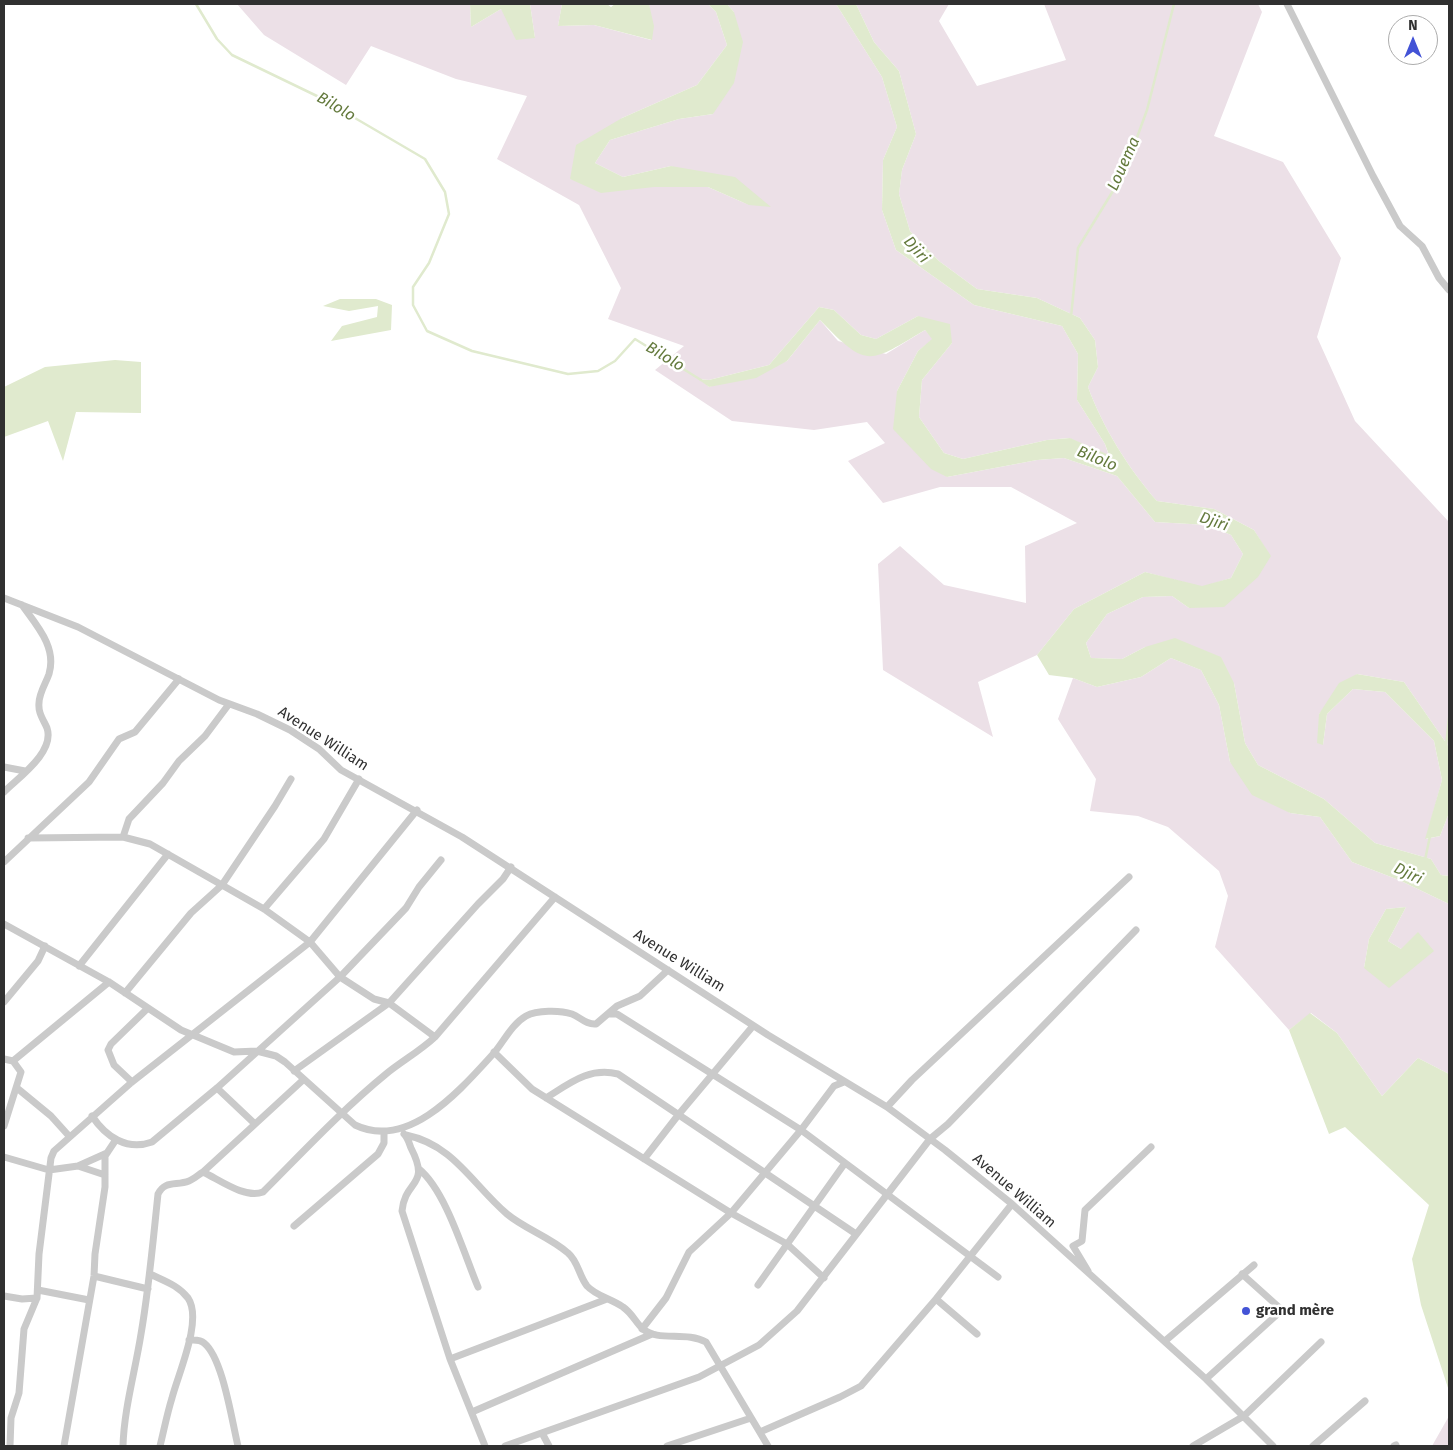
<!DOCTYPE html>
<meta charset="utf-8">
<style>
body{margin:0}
#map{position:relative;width:1453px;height:1450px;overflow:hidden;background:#fff;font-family:"Fira Sans",sans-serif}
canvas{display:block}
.frame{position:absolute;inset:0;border:5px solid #303030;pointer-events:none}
.north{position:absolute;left:1388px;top:15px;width:50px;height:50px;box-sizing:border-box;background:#fff;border:1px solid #acacac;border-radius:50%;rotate:0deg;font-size:14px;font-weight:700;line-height:20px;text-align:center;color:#303030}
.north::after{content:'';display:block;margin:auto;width:18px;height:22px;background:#4353d6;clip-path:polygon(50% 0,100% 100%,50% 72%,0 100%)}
</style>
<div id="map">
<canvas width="1453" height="1450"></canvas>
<div class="frame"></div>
<div class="north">N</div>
</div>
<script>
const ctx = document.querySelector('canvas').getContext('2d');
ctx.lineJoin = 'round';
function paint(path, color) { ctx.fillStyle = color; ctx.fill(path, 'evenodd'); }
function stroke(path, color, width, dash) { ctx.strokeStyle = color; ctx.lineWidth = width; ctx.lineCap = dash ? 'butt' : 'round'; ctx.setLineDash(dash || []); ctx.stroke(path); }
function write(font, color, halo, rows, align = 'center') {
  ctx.font = font + ' "Fira Sans",sans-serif'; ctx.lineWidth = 5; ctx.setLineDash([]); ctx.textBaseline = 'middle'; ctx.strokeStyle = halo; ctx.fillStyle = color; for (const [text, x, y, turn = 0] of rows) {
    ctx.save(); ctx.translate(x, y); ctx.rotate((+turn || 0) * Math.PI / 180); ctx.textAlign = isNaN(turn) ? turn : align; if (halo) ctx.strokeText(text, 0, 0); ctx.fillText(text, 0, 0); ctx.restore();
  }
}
paint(new Path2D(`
 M237,4h233l1,23 30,-18 34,29 -5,-34h32l-4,22 36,-1 57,15 -2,-36h59l8,8 11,33 -30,40 -75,33 -52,61 84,8h54l41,18 -78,-39 -48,11 -28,-14 15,-23 69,-21 34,-5 21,-102 -7,-8h109l46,73 15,50 -14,33 -1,50 14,40 78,55 88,21 16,28 -1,46 28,44 4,12 -40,-18 -22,2 -84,19 -19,-6 -25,-36 3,-37 30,-37 -34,-27 -42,23 -15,-4 -27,-25 -15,-3 -50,58 -60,15 -9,-1 9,8 78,-26 33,-41 18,21 48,13 39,-24 8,9 -15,12 -21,40 50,86 90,-17 27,-2 53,18 38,46 53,3 23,10 12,19 -12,24 -29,9 -57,-15 -71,37 -37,46 -59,27 15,55 -110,-67 -5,-106 22,-18 44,39 82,18 -1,-57 52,-23 -66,-36h-71l-57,16 -35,-42 37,-18 -18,-21 -53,8 -82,-9 -77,-51 29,-24 -76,-27 13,-31 -42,-83 -82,-46 30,-63 -71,-17 -85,-33 -25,39 -82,-50z
 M856,4h93l-10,17 38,65 89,-26 -22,-56h214l4,8 -48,124 69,26 58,96 -24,79 38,84 94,101v225l-45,-65 -47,-8 -38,40 4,31 4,-31 26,-25 32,3 49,49 8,39 -16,59 14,-3 9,-23v63l-8,-1 -10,-16 -56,-16 -51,-44 -66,-34 -13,-22 -11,-60 -89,-36 -23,12 -31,-1 -5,-15 21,-29 36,-17 29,-1 17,12 81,-52 -16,-26 -40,-21 -57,-8c-28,-32 -54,-73 -69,-114l10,-20 -3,-27 -15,-22 -43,-20 -60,-9 -38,-28 -29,-30 -11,-37 3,-24 14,-36 -17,-63 -25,-29z
 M1171,658l30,12 18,35 11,57 60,51 30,4 32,45 47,18 50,24v170l-31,-16 -36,38 -45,-63 -26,-20 -22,17 -74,-83 13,-51 -9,-25 -51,-44 -30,-11 -48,-5 6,-32 -38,-60 15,-41 24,9 44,-10zM1406,907l-18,34 13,8 -37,19 5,-29 17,-30z
 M1449,1416v30h-17z`), '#ece0e7');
paint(new Path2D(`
 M470,4h60l5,34 -19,2 -15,-31 -30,18z
 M562,4h45l4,3 4,-3h34l5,22 -2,14 -58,-15 -36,1z
 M708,4h19l7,8 9,30 -9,41 -21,31 -34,5 -69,21 -15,23 28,14 48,-11 64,11 36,30 -22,-2 -41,-18h-54l-53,6 -31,-14 6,-34 46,-27 75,-33 30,-40 -11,-33z
 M836,4h20l18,38 25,29 17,63 -14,36 -3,24 11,37 29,30 38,28 60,9 43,20 15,22 3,27 -10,20c15,41 41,82 69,114l57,8 40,21 17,26 -13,21 -34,30 -35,1 -17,-12 -29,1 -36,17 -21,29 5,15 31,1 23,-12 30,-9 46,19 13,26 11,60 13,22 66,34 51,44 56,16 10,16 8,1v28l-50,-24 -47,-18 -32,-45 -30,-4 -38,-18 -22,-33 -11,-57 -18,-35 -30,-12 -30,19 -44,10 -24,-9 -24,-3 -12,-20 37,-46 71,-37 57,14 29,-8 12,-24 -12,-19 -23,-10 -53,-3 -38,-46 -53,-18 -27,2 -90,17 -16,-8 -38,-40 4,-38 21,-40 14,-12 -7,-9c-56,33 -57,40 -105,-10l-33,41 -31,17 -47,9 -11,-8 11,1 60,-15 50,-58 15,3 27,25 15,4 42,-23 32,8 2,19 -30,37 -3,37 25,36 19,6 84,-19 23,-2 39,17 -4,-11 -28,-44 1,-46 -16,-28 -88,-21 -78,-55 -14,-40 1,-50 14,-33 -15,-50z
 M340,299h36l16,6 -1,25 -60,11 11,-15 35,-9 1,-11 -29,5 -26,-5z
 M115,360l26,2v51l-65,-1 -13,49 -15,-40 -44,16v-50l41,-20z
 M1357,674l47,8 45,65v66l-9,23 -15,3 17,-59 -8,-39 -49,-49 -32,-3 -26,25 -4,31 -6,-2 2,-29 20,-31z
 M1406,907l-18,34 13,8 17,-17 16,19 -45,37 -25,-20 5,-29 17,-30z
 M1310,1013l27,20 45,63 36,-38 31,16v317l-28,-86 -9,-46 17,-54 -84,-78 -16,7 -40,-104z`), '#e0eace');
stroke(new Path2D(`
 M196,4l21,35 15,16 87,42 106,62 20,33 4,22 -20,49 -16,24v18l14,26 45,20 96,23 30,-3 17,-10 20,-22 66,41
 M1071,317l7,-69 46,-75 23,-63 27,-106
 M1446,746l3,-28
 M1425,860l5,-24`), '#e0eace', 2.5);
stroke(new Path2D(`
 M1287,4l86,172 27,50 22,20 17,32 10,12
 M4,598l74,29 141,73 38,14 33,16 29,19 22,21 121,67 306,198 119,72 58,43 67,54 194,175 67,67
 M4,767l21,4
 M4,792c15,-15 51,-40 43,-64 -4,-9 -9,-15 -8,-25 0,-10 7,-20 10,-29 8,-27 -12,-48 -27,-69
 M123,837l6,-18 34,-36 16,-22 26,-25 24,-32
 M28,838l95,-1 27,7 114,65 46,33 30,35 34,22 15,4 46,34
 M4,862l85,-80 30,-43 16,-7 44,-53
 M264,909l60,-70 35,-60
 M4,924l105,58 72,48 53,22 23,-1 19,5 9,6 70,63c54,26 106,-36 139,-72 10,-12 18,-29 32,-37 11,-6 34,-6 46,-2 8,3 14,11 24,10l21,-18 23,-10 28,-26
 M79,966l89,-112
 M125,993l66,-80 31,-28 53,-79 16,-27
 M4,1002l34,-41 7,-15
 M608,1014h9l184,116 197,147
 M494,1052l38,37 199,124 56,31 37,34
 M4,1059l9,2 8,11 -17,54
 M13,1061l96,-79
 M294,1071l95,-68 89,-99 25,-25 8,-12
 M132,1082l-18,-17 -6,-15 3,-6 37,-36
 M17,1088l34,28 18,20
 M217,1088l38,36
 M546,1098c24,-15 43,-31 72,-24l238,160
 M887,1107l25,-27 217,-203
 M92,1116c14,21 35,35 60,26l65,-54 123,-111 66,-69 13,-21 22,-27
 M404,1134c4,4 5,9 7,14 20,39 -6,31 -9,63l48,148 35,87
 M406,1135c48,10 66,49 101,79 18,15 43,23 61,39 10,8 11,23 19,33 9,10 25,13 36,21 9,6 13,16 20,22 15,13 43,2 63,13l62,104
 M4,1157l45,13 29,-4 27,9
 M644,1159l35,-45 74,-88
 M78,1166l29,-13
 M419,1169c27,22 45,85 59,118
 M203,1172l100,-92
 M294,1226l84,-72 6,-11v-12
 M1088,1271l-15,-25 9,-5 3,-31 66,-63
 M150,1274c14,7 28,11 38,24 15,22 -10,76 -16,100 -5,16 -8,32 -12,48
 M94,1276l54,13
 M758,1285l87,-122
 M38,1290l51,10
 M4,1296l18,3 15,-1
 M936,1299l41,35
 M642,1329l24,-31 23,-46 42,-39 70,-83 33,-44 10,-4
 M189,1340c5,0 11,-1 15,3 19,15 28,79 34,103
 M1165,1341l89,-76
 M450,1359l157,-60
 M1206,1379l76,-69 -40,-36
 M472,1412l180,-78
 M760,1432l80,-35 21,-11 75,-87 76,-95
 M542,1433l7,13
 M10,1446l1,-28 8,-25 5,-64 13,-31 2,-44 12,-96 3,-7 78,-69 178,-140 107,-132
 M64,1446l30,-170 1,-22 10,-67v-31l10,-15
 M123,1446c1,-37 12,-74 18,-112 8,-46 12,-93 17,-140 7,-14 18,-8 31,-13 5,-2 9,-6 14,-9 17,8 42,27 60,20 40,-40 79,-82 123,-118 16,-13 34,-23 49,-37l120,-140
 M505,1446l194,-69 60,-32 38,-34 133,-172 18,-15 188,-194
 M667,1446l84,-28
 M1193,1446l51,-30 77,-74
 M1313,1446l52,-45
 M1394,1446l2,-1`), '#cacaca', 7);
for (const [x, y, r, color] of [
 [1246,1311,5,"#4353d6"]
]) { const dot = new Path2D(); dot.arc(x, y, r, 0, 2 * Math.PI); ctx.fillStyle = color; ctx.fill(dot); stroke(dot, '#fff', 2); }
write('15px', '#303030', '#fff', [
 ["Avenue William",323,739,33],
 ["Avenue William",679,961,32],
 ["Avenue William",1014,1191,41]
]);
write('bold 15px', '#303030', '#fff', [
 ["grand mère",1256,1311]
], 'left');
write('italic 16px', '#647a3d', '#fff', [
 ["Bilolo",336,107,30],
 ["Louema",1124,164,-66],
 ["Djiri",916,250,49],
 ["Bilolo",665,357,31],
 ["Bilolo",1097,459,22],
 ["Djiri",1214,522,19],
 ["Djiri",1408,874,26]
]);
</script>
